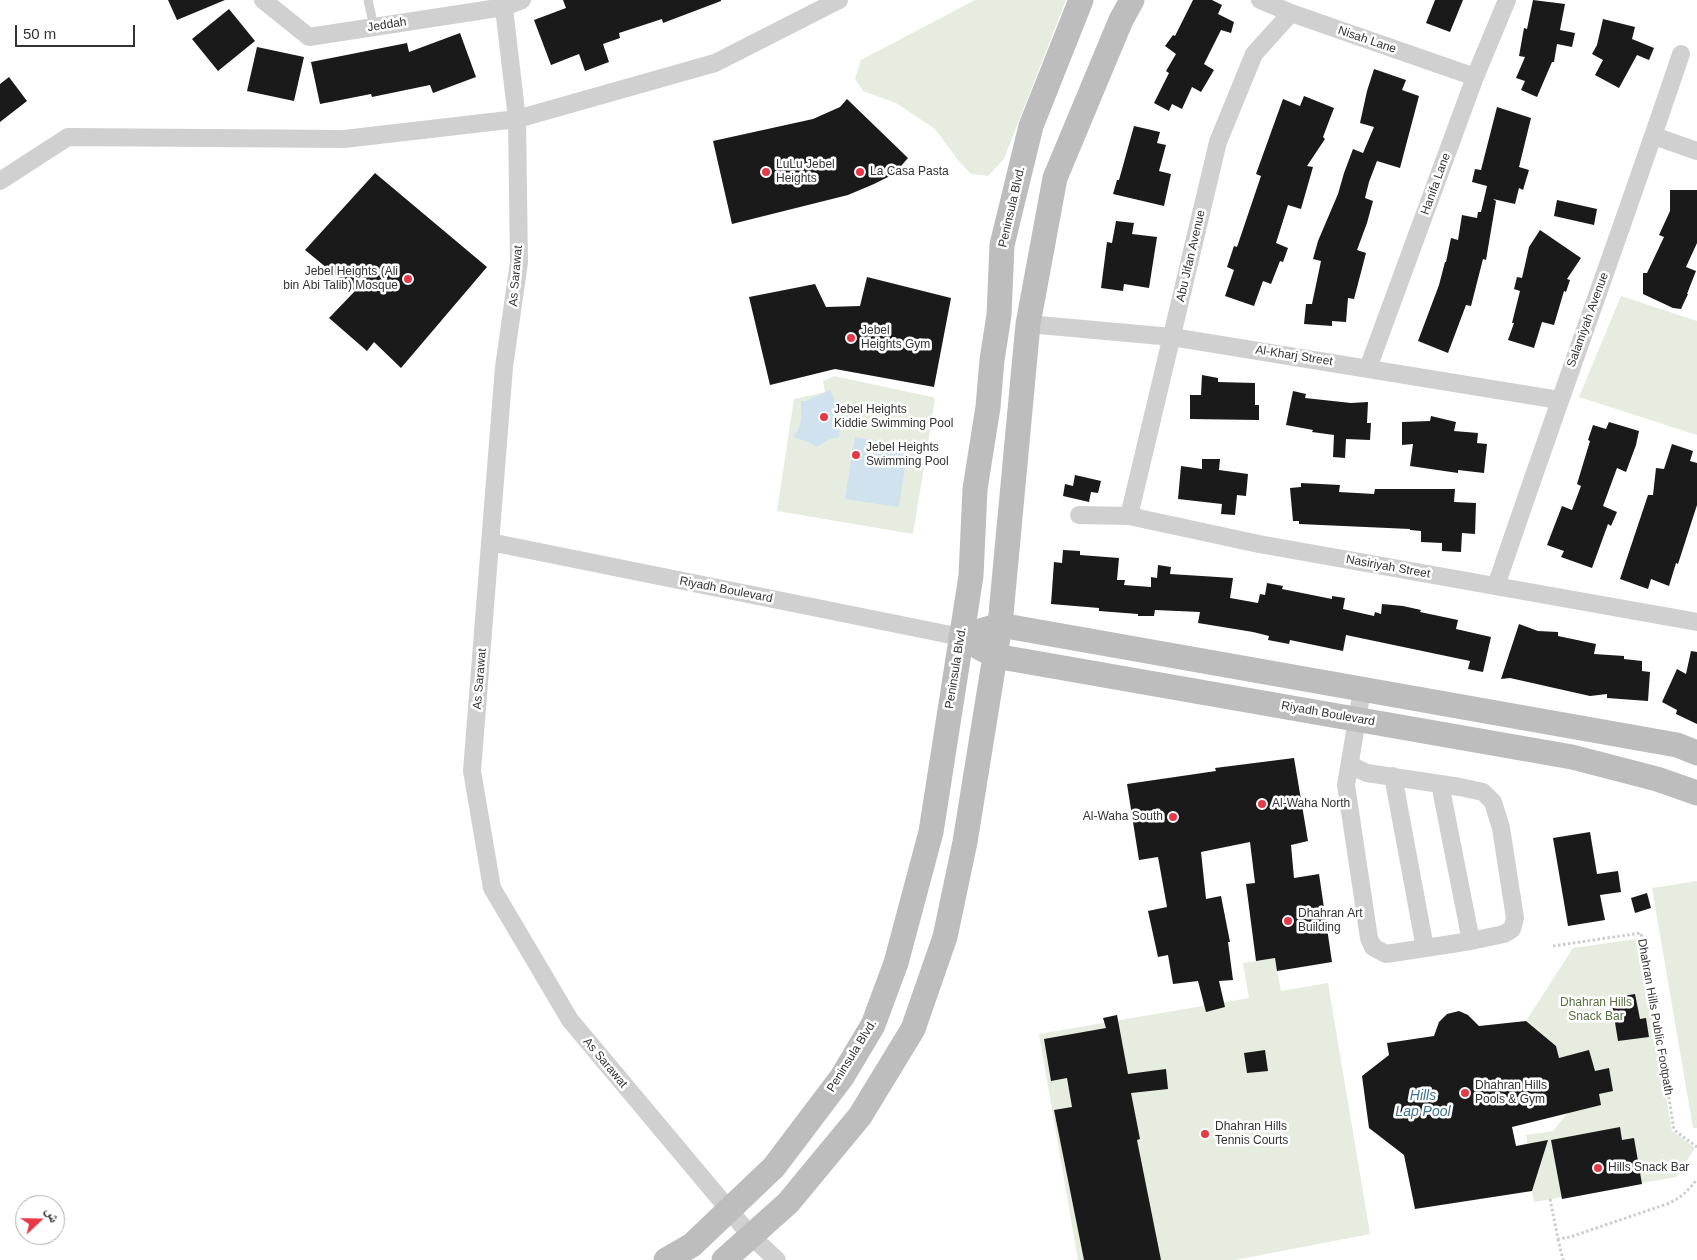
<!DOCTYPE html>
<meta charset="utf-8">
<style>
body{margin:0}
#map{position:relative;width:1697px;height:1260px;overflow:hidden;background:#fff;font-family:Helvetica,"Noto Naskh Arabic",sans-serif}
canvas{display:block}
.north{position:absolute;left:15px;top:1195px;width:50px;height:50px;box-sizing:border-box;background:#fff;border:1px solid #adadad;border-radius:50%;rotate:69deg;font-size:14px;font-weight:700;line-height:20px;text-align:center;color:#333}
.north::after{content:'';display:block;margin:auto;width:18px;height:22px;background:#e63946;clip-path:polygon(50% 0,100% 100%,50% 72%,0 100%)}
.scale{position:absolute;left:15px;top:25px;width:120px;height:22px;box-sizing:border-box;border:2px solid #333;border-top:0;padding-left:6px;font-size:15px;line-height:18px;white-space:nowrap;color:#333;-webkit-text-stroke:4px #fff;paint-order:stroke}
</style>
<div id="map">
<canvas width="1697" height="1260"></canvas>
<div class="north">ش</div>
<div class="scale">50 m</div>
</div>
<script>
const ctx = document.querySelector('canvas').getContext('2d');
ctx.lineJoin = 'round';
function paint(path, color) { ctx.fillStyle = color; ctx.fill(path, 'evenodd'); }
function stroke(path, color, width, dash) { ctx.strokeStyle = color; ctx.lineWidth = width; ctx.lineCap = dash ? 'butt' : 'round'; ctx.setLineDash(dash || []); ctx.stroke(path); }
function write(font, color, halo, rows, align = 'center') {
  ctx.font = font + ' Helvetica,sans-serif'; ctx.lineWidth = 5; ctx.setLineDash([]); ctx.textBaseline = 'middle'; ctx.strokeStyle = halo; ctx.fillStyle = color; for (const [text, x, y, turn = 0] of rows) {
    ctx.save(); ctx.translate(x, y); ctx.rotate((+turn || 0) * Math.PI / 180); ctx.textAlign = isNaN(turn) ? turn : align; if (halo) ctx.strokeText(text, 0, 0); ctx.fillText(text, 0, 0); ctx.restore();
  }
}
paint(new Path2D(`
 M975,0h91l-62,159 -16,17 -17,-2 -13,-14 -23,-31 -39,-26 -33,-12 -8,-12 6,-19z
 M1621,296l76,25v114l-118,-38z
 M834,376l98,21 3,2 -22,135 -136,-23 17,-112 31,-7 -2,-11z
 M1697,881v247h-4l-41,-240z
 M1636,939h3l33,192 23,17 -19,29 -142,25 -2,-11 2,-7 -8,-49 27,-4 17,-21 -14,-64 -30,-25 47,-73z
 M1275,958l6,33 47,-8 42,251 -135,26h-157l-39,-226 210,-36 -6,-35z`), '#e6ecdf');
paint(new Path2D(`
 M830,390l7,15 12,9 -9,15 -1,8 -10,2 -12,8 -11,-6 -11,-3 -1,-3c9,-8 7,-24 7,-34h5z
 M855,437l53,9 -9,61 -54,-8z`), '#cfe2ee');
paint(new Path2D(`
 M168,0h57l-48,20z
 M563,0h158v1l-58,22 -1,-4 -43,14 1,5 -17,6 6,18 -24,9 -6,-17 -28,11 -17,-45 32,-12z
 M1193,0h19l10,5 -4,9 16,8 -3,11 -10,-3 -17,34 10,6 -13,22 -9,-5 -10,22 -10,-5 -3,7 -15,-8 15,-30 -3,-2 10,-17 -11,-8 8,-11 2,1z
 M1435,0h28l-13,32 -24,-9z
 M1533,0l32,4 -5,26 15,3 -3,14 -15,-3 -3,18h-2l-15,35 -16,-7 4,-9 -9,-3 9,-21 -6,-1 5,-28 3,1z
 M229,9l26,32 -37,30 -26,-32z
 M1603,19l32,8 -3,12 22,9 -5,12 -12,-5 -18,33 -24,-13 8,-15 -11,-6 5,-9z
 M460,33l16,44 -43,16 -3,-8 -58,12 -1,-3 -51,10 -9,-42 96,-19 2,9z
 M257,47l47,10 -10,44 -47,-10z
 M1374,69l32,11 -4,10 17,6 -19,72 -23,-7 -8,21 -4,16 8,3 -6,22 -10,27 9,3 -12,46 -6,-1 -2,24 -14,-1v5l-28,-2 2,-20h6l9,-43 -8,-2 5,-18 20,-47 6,-21 9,-24 10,4 11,-26 -14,-4 7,-32z
 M9,77l18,24 -27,21v-38z
 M1304,96l30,12 -11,29 2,2 -18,27 6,1 -12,42 -13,-4 -12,38 12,5 -5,14 -3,-1 -9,23 -8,-3 -9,25 -29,-10 9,-26 -7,-3 7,-21 3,1 24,-71 -5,-2 27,-75 17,7z
 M847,99l61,59 -14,16 -20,10 -26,11 -116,29 -19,-83 100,-22 27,-12z
 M1497,107l34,11 -12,49 10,3 -6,20 -4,-2 -4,16 -22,-5 3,2 -10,59 -3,-1 -12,47 -5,-1 -18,48 -30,-12 21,-56 6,-23h1l5,-24 7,2 4,-25 15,3 1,-6h3l6,-26 -15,-4 3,-13 6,1z
 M1134,126l26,6 -3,11 9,2 -7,26 12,3 -7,32 -51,-12 4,-14h2z
 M375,173l112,94 -86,101 -27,-26 -7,9 -38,-33 26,-27 -50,-41z
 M1670,190h27v53l-11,24 10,4 -9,23h1l-7,15 -8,-1 -30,-14v-21h4l17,-36 -5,-2 11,-24z
 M1557,200l40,9 -3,16 -40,-9z
 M1116,221l18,2 -2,11 25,3 -8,51 -25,-4 -1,7 -22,-3 6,-46 5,1z
 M1540,230l41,28 -14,21 3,1 -4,12 -2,-1 -10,34 -12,-3 -8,26 -26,-8 6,-17h-2l8,-32 -6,-2 3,-12 5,1 7,-31z
 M867,277l84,21 -17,89 -99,-18 -65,16 -21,-88 66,-13 11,23 34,-1z
 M1202,375l16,3v4l37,1v22h4v15l-69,-1v-24h11z
 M1293,391l13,3 -1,4 46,5 17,-1 -1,21h4l-1,17 -24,-1 -1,19 -12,-1 1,-22 -22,-3 1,-2 -27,-5z
 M1431,416l25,6 -2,9 24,2 -1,10 10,1 -3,29 -26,-3v3l-48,-7 3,-22 -11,1v-23l28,-1z
 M1609,422l30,9 -3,14 -10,27 -9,-4 -14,38 14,6 -6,14 -3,-2 -16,44 -31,-11 3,-6 -17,-6 15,-39 10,4 9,-24 -4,-2 13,-43 -2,-1 5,-15 13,4z
 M1672,444l21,7 -3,10 7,2v42l-19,59 -2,-1 -7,23 -18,-7 -3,10 -28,-10 28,-84h5l3,-27 8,1z
 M1202,459h18l-1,11 29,4 -2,22 -9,-1 -2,20 -14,-1 1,-10 -44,-5 3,-33 21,3z
 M1075,475l26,6 -3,12 -7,-1 -2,10 -26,-6 2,-12 8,2z
 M1301,483l39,2 -1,7 35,2 1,-5h80l-1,13 22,1 -1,31 -13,-1 -1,19 -19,-1v-8l-21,-1v-11l-11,-1v-1l-111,-5v-3h-6l-3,-33 11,-1z
 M1063,550l17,1v4l39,3 -2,22h8l-1,5 27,2v-10l6,1 1,-13 13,2 -1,7 63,4 -3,20 28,5 2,-9 5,1 2,-12 16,3 -1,3 50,10v-3l13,2 -2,11 31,7 1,-4 6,2 1,-10 21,2 18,4 -1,2 38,8 -2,9 35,8 -8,35 -15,-3 2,-8 -124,-26 -3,16 -53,-11 -1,4 -21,-4 1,-4 -16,-4 -55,-9 2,-11 -45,-2 -1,6h-16v-2l-39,-3v-3l-48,-4 3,-42 8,1z
 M1519,624l19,7 20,1v4l38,8 -2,10 30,2v3l18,2v10l8,1 -2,29 -41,-3v-4l-17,2 -80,-18 -9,1z
 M1691,651l6,1v72l-21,-10 1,-4 -15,-8 15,-33 9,5z
 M1294,758l14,83 -17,4 3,33 25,-4 13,88 -55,9 -2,-13 -19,3 -10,-77 9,-1 -5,-41 -49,10 5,47 15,-3 9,46h-2l5,38 -14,1 6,26 -19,5 -8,-31 -25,3 -5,-29 -10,2 -10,-46 19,-4 -9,-50 -19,3 -12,-76 89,-13 -1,-3z
 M1590,832l7,42 21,-3 3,21 -21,3 5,25 -37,6 -15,-88z
 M1647,893l4,15 -16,5 -4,-15z
 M1635,994l5,25 6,-1 3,19 -31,4 -7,-43z
 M1459,1011l9,4 11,11 47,-5 30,25 3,12 30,-8 6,21 14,-3 4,23 -14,3 2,11 -89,22 4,19 32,-6 -16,51 -117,18 -11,-54 -35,-27 -7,-52 27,-21 -2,-12 47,-7 5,-14 8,-8z
 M1117,1015l11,59 38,-5 2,20 -37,4 9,46 -3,1 24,120h-77l-30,-150 18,-3 -5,-29 -16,3 -7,-42 62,-11 -3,-10z
 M1265,1050l3,21 -21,2 -3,-20z
 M1620,1127l2,13 12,-2 8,46 -80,15 -11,-59z`), '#1a1a1a');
stroke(new Path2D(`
 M1553,946l88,-13 14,78 19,119 23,17
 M1550,1199l8,40 12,-2 97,-33c14,-6 21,-13 30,-25
 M1558,1239l5,21`), '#cdcdcd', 3, [2.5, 2.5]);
stroke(new Path2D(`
 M368,0l6,27`), '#d0d0d0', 9);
stroke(new Path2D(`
 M263,0l46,37 195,-30 18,-7
 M503,0l14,119 2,143 -15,105 -32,404 20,117 78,132 181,216 26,24
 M1260,0l31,13 184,64
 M1654,136l43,15
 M0,181l68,-44 276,2 173,-20 198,-56 124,-63
 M1028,324l144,13 387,63
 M1368,368l107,-291 32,-77
 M1079,515l50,1 130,28 438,78
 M1129,516l89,-374 36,-88 37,-41
 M490,542l471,95
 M1496,586c60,-178 125,-354 185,-532
 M1350,762l6,6 11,5 93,14 23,5 10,10 8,26 14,90 -3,11 -8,5 -33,7 -85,13 -13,-7 -4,-9 -23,-153 16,-95
 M1393,776l32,172
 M1440,784l31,157`), '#d0d0d0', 18);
stroke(new Path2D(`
 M1697,753l-20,-8 -677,-120 -39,12 34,19 577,101 85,22 40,14
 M666,1260l26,-15 82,-78 68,-90 31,-52 23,-62 35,-131 40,-256 4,-87 13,-82 4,-47 7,-45 3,-70 29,-119 50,-126
 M724,1260l64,-57 72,-87 53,-87 32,-92 20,-95 35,-217 28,-301 27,-146 66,-158 11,-20`), '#bdbdbd', 25);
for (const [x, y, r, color] of [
 [766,172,5,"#e63946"],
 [860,172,5,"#e63946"],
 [408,279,5,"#e63946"],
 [851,338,5,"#e63946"],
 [824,417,5,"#e63946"],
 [856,455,5,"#e63946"],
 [1262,804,5,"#e63946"],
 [1173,817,5,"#e63946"],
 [1288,921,5,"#e63946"],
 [1465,1093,5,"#e63946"],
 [1205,1134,5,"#e63946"],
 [1598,1168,5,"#e63946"]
]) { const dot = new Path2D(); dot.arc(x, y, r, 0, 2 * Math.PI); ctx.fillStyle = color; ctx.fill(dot); stroke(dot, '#fff', 2); }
write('12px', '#333', '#fff', [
 ["Jeddah",387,25,-9],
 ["Nisah Lane",1367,40,19],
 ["Hanifa Lane",1436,184,-70],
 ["Peninsula Blvd.",1012,207,-77],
 ["Abu Jifan Avenue",1191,256,-77],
 ["As Sarawat",516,276,-85],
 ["Salamiyah Avenue",1588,320,-70],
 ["Al-Kharj Street",1294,356,9],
 ["Nasiriyah Street",1388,567,10],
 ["Riyadh Boulevard",726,590,11],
 ["Peninsula Blvd.",956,668,-81],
 ["As Sarawat",480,679,-85],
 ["Riyadh Boulevard",1328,714,10],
 ["Dhahran Hills Public Footpath",1655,1017,80],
 ["Peninsula Blvd.",852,1056,-58],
 ["As Sarawat",605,1063,50]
]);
write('12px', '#333', '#fff', [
 ["LuLu Jebel",776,165],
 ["Heights",776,179],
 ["La Casa Pasta",870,172],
 ["Jebel Heights (Ali",398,272,"right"],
 ["bin Abi Talib) Mosque",398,286,"right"],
 ["Jebel",861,331],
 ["Heights Gym",861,345],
 ["Jebel Heights",834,410],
 ["Kiddie Swimming Pool",834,424],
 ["Jebel Heights",866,448],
 ["Swimming Pool",866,462],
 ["Al-Waha North",1272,804],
 ["Al-Waha South",1163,817,"right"],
 ["Dhahran Art",1298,914],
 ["Building",1298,928],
 ["Dhahran Hills",1475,1086],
 ["Pools & Gym",1475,1100],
 ["Dhahran Hills",1215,1127],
 ["Tennis Courts",1215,1141],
 ["Hills Snack Bar",1608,1168]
], 'left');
write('12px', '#56703f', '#fff', [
 ["Dhahran Hills",1596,1003],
 ["Snack Bar",1596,1017]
]);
write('italic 14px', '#3f7597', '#fff', [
 ["Hills",1423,1096],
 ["Lap Pool",1423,1112]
]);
</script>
